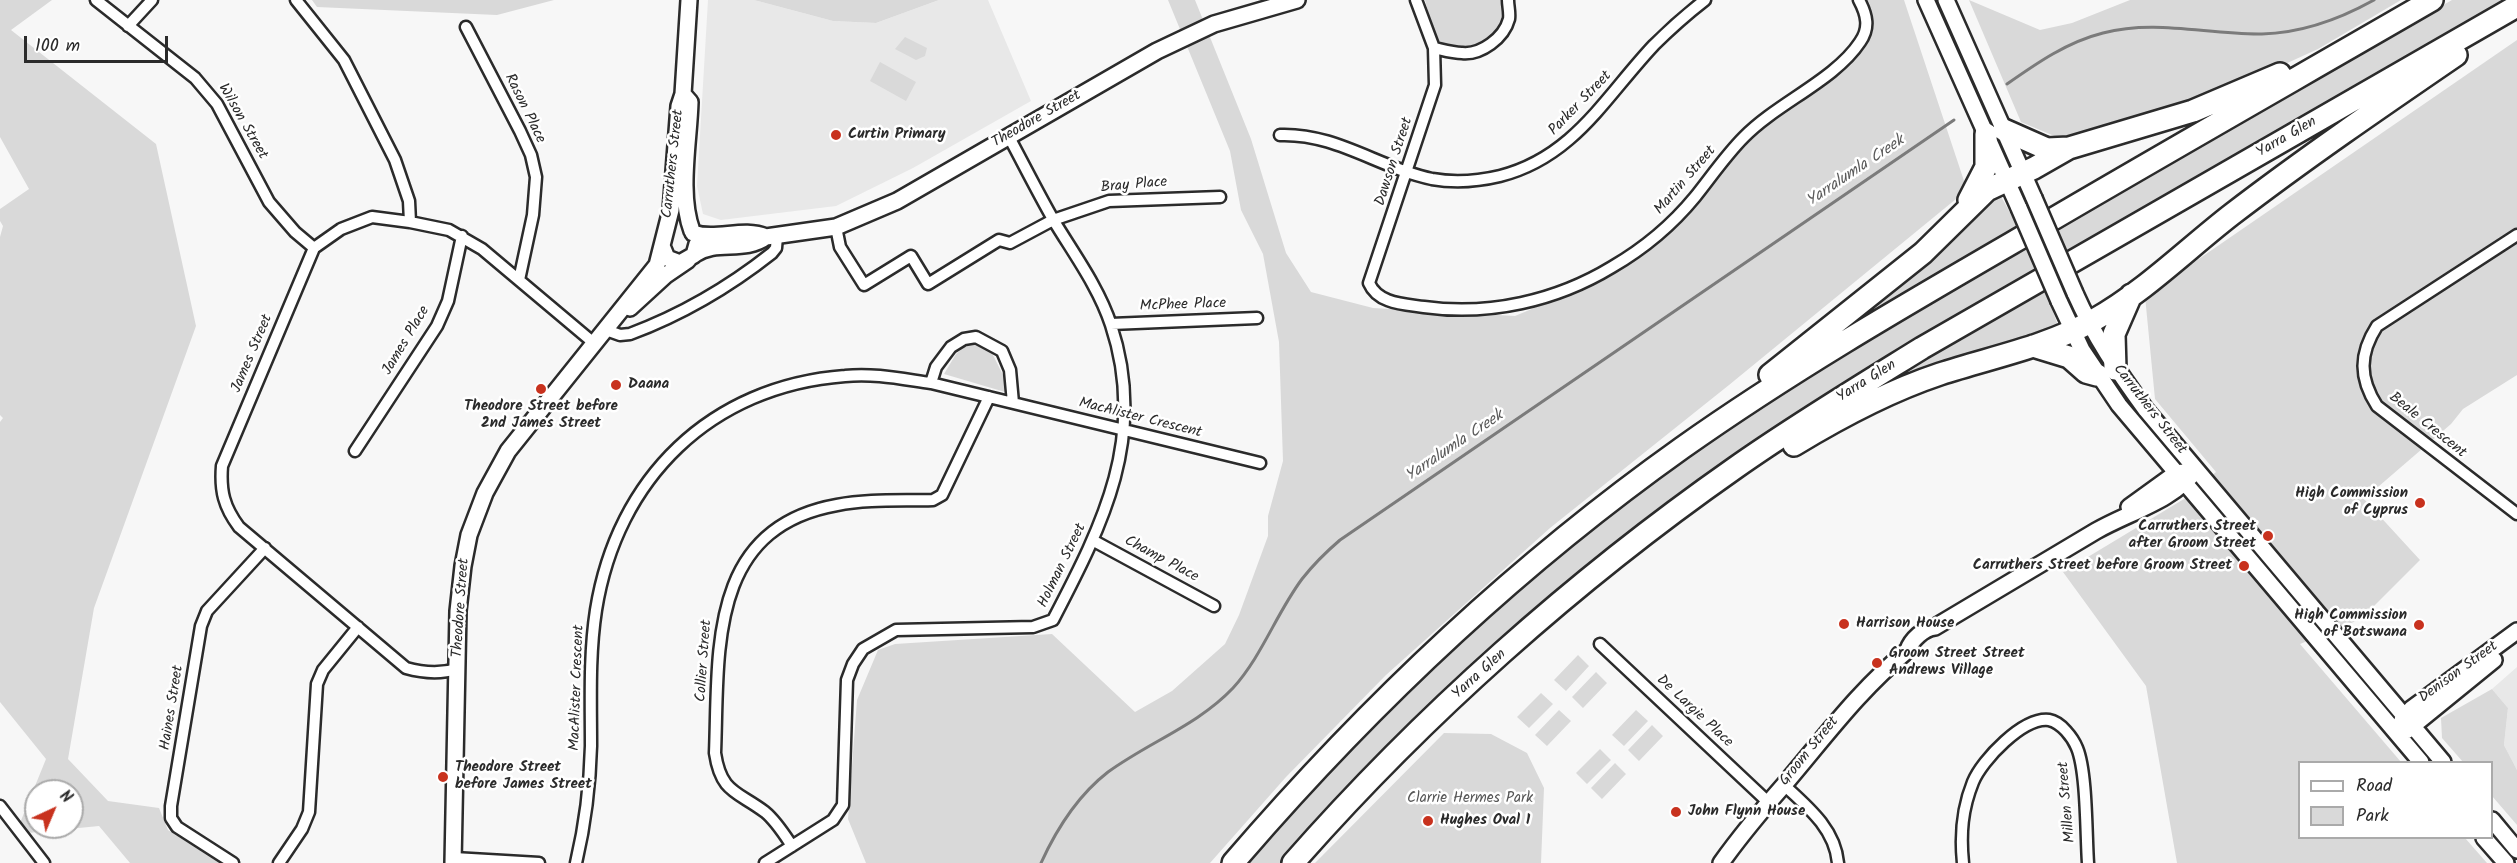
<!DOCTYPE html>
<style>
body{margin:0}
#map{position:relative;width:2517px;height:863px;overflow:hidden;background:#f7f7f7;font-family:Kalam,sans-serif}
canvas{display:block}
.legend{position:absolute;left:2298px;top:761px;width:195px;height:78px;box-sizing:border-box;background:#fff;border:2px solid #aaa;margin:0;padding:8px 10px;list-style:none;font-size:18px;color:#2b2b2b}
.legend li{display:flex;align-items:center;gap:12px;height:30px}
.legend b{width:30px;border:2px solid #aaa}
.north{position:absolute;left:24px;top:779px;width:60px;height:60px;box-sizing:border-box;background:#fff;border:2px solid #aaa;border-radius:50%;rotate:44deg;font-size:16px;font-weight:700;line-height:24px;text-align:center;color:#2b2b2b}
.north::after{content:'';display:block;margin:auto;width:21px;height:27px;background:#c8321e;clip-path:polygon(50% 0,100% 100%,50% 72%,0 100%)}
.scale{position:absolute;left:24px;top:36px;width:144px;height:27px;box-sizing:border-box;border:3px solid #2b2b2b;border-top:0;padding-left:8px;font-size:18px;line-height:21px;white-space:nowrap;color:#2b2b2b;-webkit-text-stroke:4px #fff;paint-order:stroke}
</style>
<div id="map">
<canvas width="2517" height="863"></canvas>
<ul class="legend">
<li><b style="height:8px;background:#fff"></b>Road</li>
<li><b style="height:16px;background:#d9d9d9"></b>Park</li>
</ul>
<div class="north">N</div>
<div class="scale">100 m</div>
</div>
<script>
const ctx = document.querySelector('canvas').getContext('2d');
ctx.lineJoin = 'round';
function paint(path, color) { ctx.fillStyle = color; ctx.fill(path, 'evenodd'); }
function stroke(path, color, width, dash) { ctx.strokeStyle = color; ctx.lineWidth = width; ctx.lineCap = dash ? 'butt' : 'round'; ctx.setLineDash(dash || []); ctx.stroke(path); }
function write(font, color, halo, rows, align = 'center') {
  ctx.font = font + ' Kalam,sans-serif'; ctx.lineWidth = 5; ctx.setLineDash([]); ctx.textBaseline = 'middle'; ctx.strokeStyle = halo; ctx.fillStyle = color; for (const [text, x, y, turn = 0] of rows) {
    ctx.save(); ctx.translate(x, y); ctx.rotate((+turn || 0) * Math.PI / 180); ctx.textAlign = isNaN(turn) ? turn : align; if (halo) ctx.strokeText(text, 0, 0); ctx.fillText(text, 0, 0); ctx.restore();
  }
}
paint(new Path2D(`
 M708,0h46l79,21 43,2 63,-23h49l43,101 -118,67 -77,38 -115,14 -18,-6 -6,-28z
 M2517,667v103l-13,-25 4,-37 -16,-19z`), '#e8e8e8');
paint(new Path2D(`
 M0,0h52l-41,30 145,114 40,182 -102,282 -26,151 40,42 51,7 9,22 51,33h-89l-31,-37 -71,7 -8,-10 26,-64 -46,-57v-280l3,-4 -3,-3v-178l3,-11 -3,-5v-12l29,-20 -29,-52zM36,791h36v36h-36z
 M312,0h242l-57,15 -180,-8z
 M754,0h185l-63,23 -43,-2z
 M1168,0h27l56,139 35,114 25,39 62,16 142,8 93,-39 64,-50 98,-108 95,-73 5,-25 -4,-21h38l63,190 -238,195 -179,143 -164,147 -100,102 -76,86h-344l-18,-44 9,-119 21,-50 17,-6 157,-10 83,78 37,-21 53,-47 14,-29 29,-79v-20l15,-55 -4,-119 -16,-88 -22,-44 -11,-59z
 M1425,0h78c3,49 -27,47 -65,50z
 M1969,0l71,30 32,-7 58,-23h271l-83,49 -125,57 -134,32 -38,-16z
 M2452,0h61l-799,474 -429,389h-45l83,-93 227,-213 133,-98 62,-44 136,-86z
 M905,37l22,11 -2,8 -9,4 -21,-11z
 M2517,40v335l-54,34 -12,15 -87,75 56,61 -59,59 -61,25 101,118h-101v76h165l22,25h-310l-31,-177 -83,-114 121,-73 32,-27 -61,-73 -10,-103z
 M880,62l36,20 -10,19 -36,-20z
 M1998,191l20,36 -172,99z
 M2044,288l15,40 -207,72z
 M970,342l20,7 19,38 -4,5 -61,-18 12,-20z
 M1578,655l11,11 -23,25 -12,-11z
 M1596,672l11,11 -24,25 -11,-11z
 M2492,689l16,19 -4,37 13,25v55l-25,-29v-34h-29l-21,-24 -1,-20z
 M1541,693l12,11 -24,24 -12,-11z
 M1559,710l12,11 -24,25 -12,-11z
 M1636,710l12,11 -24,25 -12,-11z
 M1652,725l11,11 -24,25 -11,-11z
 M1444,733l47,1 36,19 17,35 -3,75h-226z
 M1600,749l11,11 -24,24 -11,-11z
 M1615,763l11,11 -24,25 -11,-11z`), '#d9d9d9');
stroke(new Path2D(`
 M2007,84c30,-21 60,-42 96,-51 53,-14 105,2 159,1 39,-1 78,-15 112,-34
 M1041,863c16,-35 36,-67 67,-91 41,-30 90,-47 125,-84 29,-32 43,-74 69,-109 11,-14 24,-27 38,-39l614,-420`), '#7b7b7b', 3);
const street = new Path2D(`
 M96,0l99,78 22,26 52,98 26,30 19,16
 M296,0l48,60 51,100 14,41 1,21
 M1416,0l18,48 1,37 -66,198c9,21 35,21 55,24 65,9 132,-6 188,-40 31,-18 60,-42 83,-70 16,-20 31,-42 49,-60 33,-34 91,-57 116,-95 10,-14 7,-27 -1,-42
 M128,26l24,-26
 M466,27l54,104 11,24 5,22 -3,38 -14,65
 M1434,48c9,2 19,5 28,5 19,2 42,-15 47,-34 1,-6 -1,-13 -1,-19
 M1280,135c56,-2 99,33 152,44 22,4 47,2 68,-3 74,-19 105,-79 154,-131 16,-16 33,-31 51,-45
 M836,227l4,20 24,38 47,-29 17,28 71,-44 11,3 43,-23 56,-19 111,-4
 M2517,235l-140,91c-18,28 -18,52 0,80l140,108
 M1111,324l146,-6
 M606,330l14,5 10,-1c51,-19 99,-47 142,-81l4,-5 1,-12
 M931,383l5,-16 15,-20 13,-8 12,-2 26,14 8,19 3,33
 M355,451l82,-125 11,-25 14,-65
 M1094,541l120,65
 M1600,644l168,158
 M457,669c-17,5 -33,4 -51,-1l-167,-141c-15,-20 -19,-36 -17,-61l92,-218 27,-19 31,-12 38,5 39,8 33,19 113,95
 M1784,785c24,22 51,44 54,78
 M0,806l44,57
 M792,846c-8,-12 -16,-25 -27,-34 -28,-21 -44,-19 -50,-59 4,-101 -8,-225 122,-248 31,-6 64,-4 96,-5l9,-5 47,-98
 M454,858l85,5
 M233,863l-56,-36 -6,-9v-12l30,-180 6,-15 58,-63
 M279,863l23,-34 7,-17 8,-128 6,-14 35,-43
 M576,863c9,-38 14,-78 15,-117 0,-45 -2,-91 5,-136 21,-132 115,-224 249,-234 29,-3 57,3 86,7l329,80
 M765,863l68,-43 10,-15 4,-125 6,-16 10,-15 33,-19 137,-3 20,-7c50,-96 95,-184 58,-295 -12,-37 -37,-71 -57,-104 -16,-28 -30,-56 -45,-84
 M1963,863c-3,-29 -1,-54 10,-81 9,-22 50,-65 76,-62 12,2 24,18 28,28 10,24 9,87 11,115`);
const secondary = new Path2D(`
 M1926,0l93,208
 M1946,0l88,198
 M683,94l7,8c-1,39 -12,92 2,129
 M693,233c24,8 50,-6 73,4
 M662,246l5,12 13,5 14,-8 3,-11
 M695,254c22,-15 49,-1 71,-17l70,-10 61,-26 260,-150 57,-27 83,-24
 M2075,293c19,43 43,79 71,117l297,352
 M2059,301l23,49 37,55 302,357
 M630,308l36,-33 22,-15
 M2129,507l47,-34 8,-1
 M2402,720l17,1 75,-61
 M2408,730l3,-21 106,-78
 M2492,820l25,30
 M2484,838l22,25
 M453,863l5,-252 5,-45 6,-31 16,-42 23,-42 149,-186 14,-55 8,-104 4,-12 6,-94
 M1721,863c20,-28 41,-53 63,-78 41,-48 75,-95 124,-135 3,-10 16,-22 27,-23l161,-96c33,-19 77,-30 100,-61`);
const highway = new Path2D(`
 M2004,130l43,19 22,-1 124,-37 87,-37
 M1969,200l17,-33v-33
 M2033,346l36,11 17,15 11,3
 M2115,369l-1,-35 17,-39
 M1770,375l153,-122 64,-63 47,-22 35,-20
 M1794,445c46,-28 95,-54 146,-71 52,-17 106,-27 154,-54 50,-28 92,-70 137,-105 73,-56 149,-108 225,-160
 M1233,863c133,-155 283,-297 449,-415 106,-75 218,-140 330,-205 139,-82 280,-162 420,-243
 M1293,863c129,-147 282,-283 442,-395 61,-43 124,-81 187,-120l595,-342`);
stroke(street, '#2b2b2b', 15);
stroke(secondary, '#2b2b2b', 20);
stroke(highway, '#2b2b2b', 26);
stroke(street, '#fff', 10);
stroke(secondary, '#fff', 15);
stroke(highway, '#fff', 21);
const secondaryBridge = new Path2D(`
 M2034,198l41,95
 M2019,208l40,93`);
stroke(secondaryBridge, '#2b2b2b', 20, []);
stroke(secondaryBridge, '#fff', 15);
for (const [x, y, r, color] of [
 [836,135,6,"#c8321e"],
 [616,385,6,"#c8321e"],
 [541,389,6,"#c8321e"],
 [2420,503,6,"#c8321e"],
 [2268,536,6,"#c8321e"],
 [2244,566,6,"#c8321e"],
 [1844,624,6,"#c8321e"],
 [2419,625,6,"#c8321e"],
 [1877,663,6,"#c8321e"],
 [443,777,6,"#c8321e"],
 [1676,812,6,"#c8321e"],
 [1428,821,6,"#c8321e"]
]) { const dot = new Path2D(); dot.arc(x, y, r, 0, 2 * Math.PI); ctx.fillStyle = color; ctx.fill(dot); stroke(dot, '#fff', 2); }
write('15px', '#2b2b2b', '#fff', [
 ["Parker Street",1581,104,-46],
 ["Rason Place",524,109,64],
 ["Theodore Street",1037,120,-30],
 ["Wilson Street",242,122,60],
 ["Yarra Glen",2287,138,-30],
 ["Dawson Street",1395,162,-72],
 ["Carruthers Street",674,164,-84],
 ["Martin Street",1686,181,-49],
 ["Bray Place",1134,186,-5],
 ["McPhee Place",1183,306,-2],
 ["James Place",407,341,-59],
 ["James Street",253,354,-67],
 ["Yarra Glen",1867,382,-32],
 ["Carruthers Street",2149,410,52],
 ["MacAlister Crescent",1140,419,14],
 ["Beale Crescent",2427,426,39],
 ["Champ Place",1161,560,28],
 ["Holman Street",1063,566,-64],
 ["Theodore Street",462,608,-86],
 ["Collier Street",705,661,-86],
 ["Denison Street",2459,673,-36],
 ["Yarra Glen",1480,675,-42],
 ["MacAlister Crescent",578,688,-88],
 ["Haines Street",173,708,-81],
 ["De Largie Place",1694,712,43],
 ["Groom Street",1810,752,-51],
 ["Millen Street",2068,802,-95]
]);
write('bold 15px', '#2b2b2b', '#fff', [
 ["Curtin Primary",848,135],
 ["Daana",628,385],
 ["Theodore Street before",541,407,"center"],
 ["2nd James Street",541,424,"center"],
 ["High Commission",2408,494,"right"],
 ["of Cyprus",2408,511,"right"],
 ["Carruthers Street",2256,527,"right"],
 ["after Groom Street",2256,544,"right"],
 ["Carruthers Street before Groom Street",2232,566,"right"],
 ["High Commission",2407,616,"right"],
 ["of Botswana",2407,633,"right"],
 ["Harrison House",1856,624],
 ["Groom Street Street",1889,654],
 ["Andrews Village",1889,671],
 ["Theodore Street",455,768],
 ["before James Street",455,785],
 ["John Flynn House",1688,812],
 ["Hughes Oval 1",1440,821]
], 'left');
write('15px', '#565656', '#fff', [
 ["Clarrie Hermes Park",1470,799]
]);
write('italic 16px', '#5a5a5a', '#fff', [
 ["Yarralumla Creek",1856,172,-34],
 ["Yarralumla Creek",1455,447,-34]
]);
</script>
